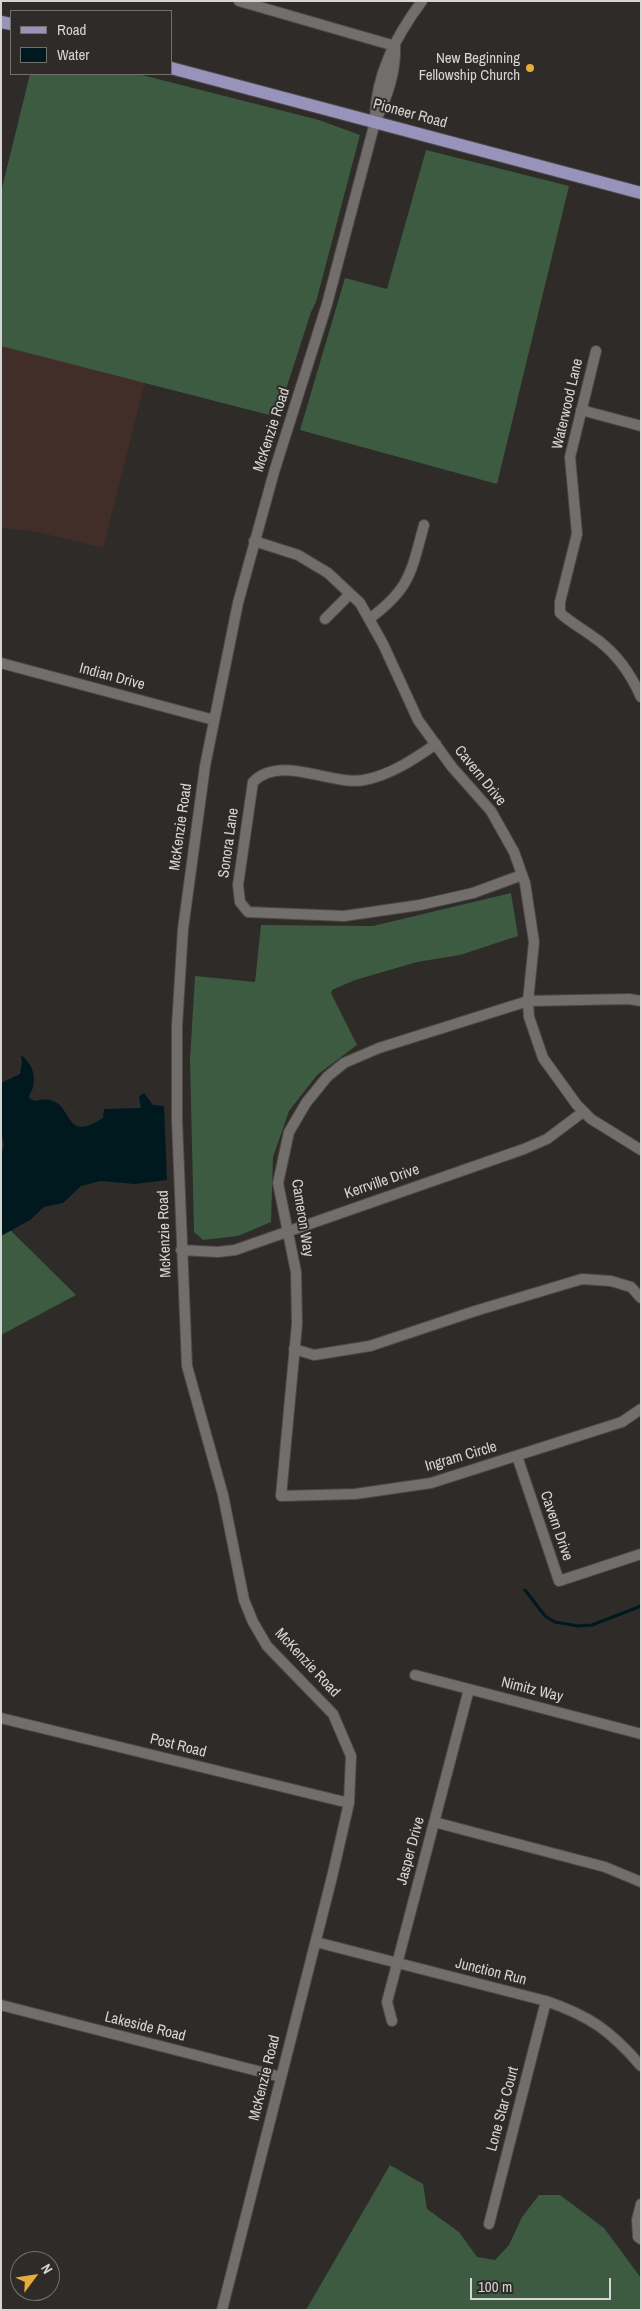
<!DOCTYPE html>
<style>
body{margin:0}
#map{position:relative;width:642px;height:2311px;overflow:hidden;background:#2e2b29;font-family:"Archivo Narrow",sans-serif}
canvas{display:block}
.frame{position:absolute;inset:0;border:2px solid #d7d5d4;pointer-events:none}
.legend{position:absolute;left:10px;top:10px;width:162px;height:65px;box-sizing:border-box;background:#2e2b29;border:1px solid #726f6d;margin:0;padding:6px 9px;list-style:none;font-size:15px;color:#d7d5d4}
.legend li{display:flex;align-items:center;gap:10px;height:25px}
.legend b{width:25px;border:1px solid #726f6d}
.north{position:absolute;left:10px;top:2251px;width:50px;height:50px;box-sizing:border-box;background:#2e2b29;border:1px solid #726f6d;border-radius:50%;rotate:59deg;font-size:14px;font-weight:700;line-height:20px;text-align:center;color:#d7d5d4}
.north::after{content:'';display:block;margin:auto;width:18px;height:22px;background:#e7ac37;clip-path:polygon(50% 0,100% 100%,50% 72%,0 100%)}
.scale{position:absolute;left:470px;top:2278px;width:141px;height:22px;box-sizing:border-box;border:2px solid #d7d5d4;border-top:0;padding-left:6px;font-size:15px;line-height:18px;white-space:nowrap;color:#d7d5d4;-webkit-text-stroke:4px #2e2b29;paint-order:stroke}
</style>
<div id="map">
<canvas width="642" height="2311"></canvas>
<div class="frame"></div>
<ul class="legend">
<li><b style="height:6px;background:#9793bb"></b>Road</li>
<li><b style="height:14px;background:#00191e"></b>Water</li>
</ul>
<div class="north">N</div>
<div class="scale">100 m</div>
</div>
<script>
const ctx = document.querySelector('canvas').getContext('2d');
ctx.lineJoin = 'round';
function paint(path, color) { ctx.fillStyle = color; ctx.fill(path, 'evenodd'); }
function stroke(path, color, width, dash) { ctx.strokeStyle = color; ctx.lineWidth = width; ctx.lineCap = dash ? 'butt' : 'round'; ctx.setLineDash(dash || []); ctx.stroke(path); }
function write(font, color, halo, rows, align = 'center') {
  ctx.font = font + ' "Archivo Narrow",sans-serif'; ctx.lineWidth = 4; ctx.setLineDash([]); ctx.textBaseline = 'middle'; ctx.strokeStyle = halo; ctx.fillStyle = color; for (const [text, x, y, turn = 0] of rows) {
    ctx.save(); ctx.translate(x, y); ctx.rotate((+turn || 0) * Math.PI / 180); ctx.textAlign = isNaN(turn) ? turn : align; if (halo) ctx.strokeText(text, 0, 0); ctx.fillText(text, 0, 0); ctx.restore();
  }
}
paint(new Path2D(`
 M1,346l144,36 -42,166 -70,-17 -32,-3z`), '#412e28');
paint(new Path2D(`
 M30,74h108l181,46 41,15 -44,167 -5,10 -34,105 -276,-71v-154z
 M426,150l143,36 -72,298 -197,-54 45,-152 42,11z
 M511,893l7,43 -58,19 -43,7 -62,18 -23,10 -1,3 26,52 -40,30 -28,36 -16,46 -2,65 -33,14 -35,4 -9,-8 -4,-172 5,-84 60,6 6,-57 112,1z
 M1,1221l75,74 -75,40z
 M390,2165l33,19 4,25 32,23 18,25 18,3 14,-15 13,-28 17,-22h21l44,33 37,50v32h-335z`), '#3c5b40');
paint(new Path2D(`
 M21,1055c10,8 15,18 12,32 -1,5 -4,6 -4,11l6,3c33,-9 29,25 46,26 8,0 16,-6 22,-9l1,-9 37,-1 -2,-11 5,-4 9,12 11,1 3,74 -32,4 -35,-3 -19,5 -18,17 -19,4 -14,13 -29,16v-83l3,-7 -3,-16v-47l19,-9 2,-12z`), '#00191e');
stroke(new Path2D(`
 M525,1590l20,26 10,6 23,4 14,-1 49,-19`), '#00191e', 3);
const minor = new Path2D(`
 M239,1l156,45
 M375,118c1,-44 21,-82 47,-117
 M596,351l-26,106 7,77 -17,68v11c10,9 21,15 32,23 23,15 38,36 49,61
 M581,410l60,16
 M254,541l44,14 30,18 32,30 23,41 35,76 34,47 39,44 23,41 11,31 9,59 -6,59 1,16 14,41 34,47 14,14 50,31
 M325,619l25,-25
 M369,619c41,-30 42,-46 55,-94
 M1,663l213,57
 M436,744c-22,15 -45,31 -72,36 -33,6 -83,-26 -111,2l-15,103 2,17 8,10 96,4 76,-11 53,-12 49,-18
 M641,1001l-12,-2 -101,2 -149,47 -35,15 -17,14 -21,26 -17,29 -11,51 18,89 1,52 -16,172 74,-2 76,-11 191,-61 19,-13
 M181,1250l37,2 17,-2 289,-101 23,-10 36,-27
 M294,1349l20,6 56,-9 105,-35 107,-32 29,2 20,6 10,11
 M517,1456l42,125 82,-27
 M415,1675l226,59
 M1,1718l348,85
 M434,1822l171,45 36,15
 M316,1942l230,59c44,15 65,30 95,65
 M1,2005l280,72
 M392,2021l-5,-19 82,-313
 M641,2204l-4,16 1,17 3,2
 M489,2224l57,-223
 M222,2310l110,-433 17,-74 2,-47 -18,-42 -66,-68 -14,-24 -9,-22 -21,-105 -36,-129 -10,-246v-94l6,-97 22,-163 33,-163 36,-131 53,-168 48,-182c12,-25 21,-49 20,-76`);
const major = new Path2D(`
 M1,22l10,2
 M171,68l470,125`);
stroke(minor, '#4c4948', 12);
stroke(major, '#4c4948', 14);
stroke(minor, '#716e6b', 10);
stroke(major, '#9793bb', 12);
for (const [x, y, r, color] of [
 [530,68,5,"#e7ac37"]
]) { const dot = new Path2D(); dot.arc(x, y, r, 0, 2 * Math.PI); ctx.fillStyle = color; ctx.fill(dot); stroke(dot, '#2e2b29', 2); }
write('15px', '#d7d5d4', '#2e2b29', [
 ["New Beginning",520,59],
 ["Fellowship Church",520,76]
], 'right');
write('15px', '#d7d5d4', '#2e2b29', [
 ["Pioneer Road",410,114,15],
 ["Waterwood Lane",568,404,-77],
 ["McKenzie Road",272,430,-72],
 ["Indian Drive",112,677,15],
 ["Cavern Drive",480,776,51],
 ["McKenzie Road",181,827,-82],
 ["Sonora Lane",229,843,-82],
 ["Kerrville Drive",382,1182,-19],
 ["Cameron Way",302,1218,81],
 ["McKenzie Road",165,1234,-92],
 ["Ingram Circle",461,1457,-16],
 ["Cavern Drive",556,1526,71],
 ["McKenzie Road",307,1663,47],
 ["Nimitz Way",532,1690,14],
 ["Post Road",178,1746,14],
 ["Jasper Drive",411,1851,-75],
 ["Junction Run",491,1972,14],
 ["Lakeside Road",145,2027,14],
 ["McKenzie Road",265,2078,-76],
 ["Lone Star Court",503,2109,-75]
]);
</script>
